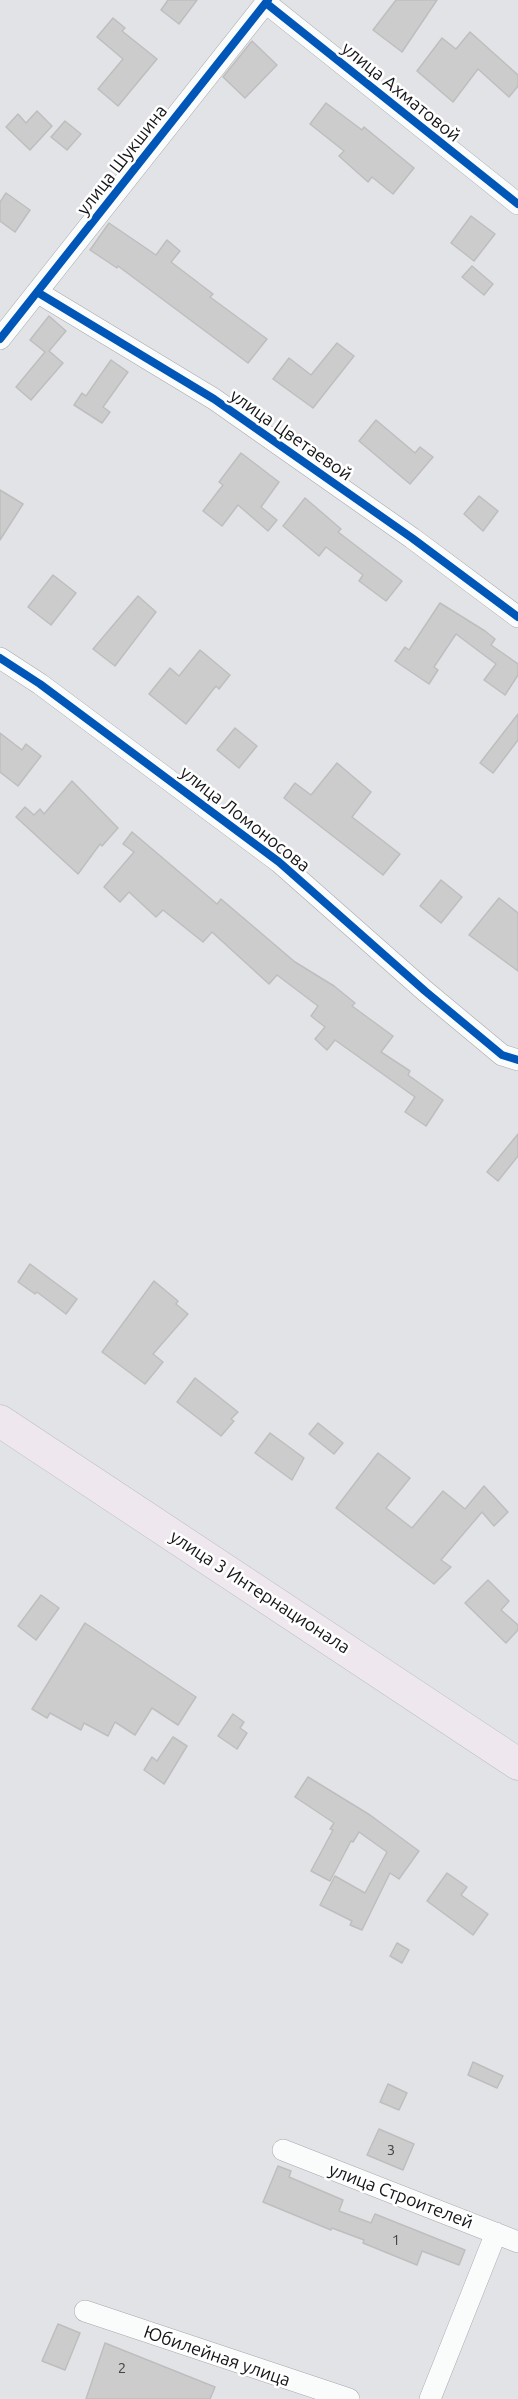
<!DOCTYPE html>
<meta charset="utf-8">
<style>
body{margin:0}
canvas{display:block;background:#e1e3e7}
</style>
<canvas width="518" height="2399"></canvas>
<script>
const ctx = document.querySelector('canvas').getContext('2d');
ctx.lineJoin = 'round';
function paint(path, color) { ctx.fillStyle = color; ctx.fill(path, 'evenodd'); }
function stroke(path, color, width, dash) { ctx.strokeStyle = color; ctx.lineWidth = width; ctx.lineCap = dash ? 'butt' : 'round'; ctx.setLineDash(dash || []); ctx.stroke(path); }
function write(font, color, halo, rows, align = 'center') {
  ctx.font = font + ' Ubuntu,sans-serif'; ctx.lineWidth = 5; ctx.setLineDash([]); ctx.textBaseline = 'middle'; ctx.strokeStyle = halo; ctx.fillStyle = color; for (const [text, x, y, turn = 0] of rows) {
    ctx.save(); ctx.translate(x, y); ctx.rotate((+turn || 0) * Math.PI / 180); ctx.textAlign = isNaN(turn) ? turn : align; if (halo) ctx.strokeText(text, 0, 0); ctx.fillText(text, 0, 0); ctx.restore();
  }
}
const building = new Path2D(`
 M168,0h29l-18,24 -18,-14z
 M396,0h41l-35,52 -29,-22z
 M113,18l12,10 -3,3 35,28 -39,47 -20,-17 25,-30 -26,-22z
 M470,32l48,43v11l-9,11 -31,-28 -25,33 -36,-31 25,-33 14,11z
 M252,41l25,24 -32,33 -22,-21z
 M326,103l36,27 2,-3 50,41 -21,26 -21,-17 -4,5 -29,-26 5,-5 -34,-27z
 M37,111l15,15 -22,24 -24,-23 12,-13 8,9z
 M65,121l16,13 -14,16 -16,-13z
 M6,193l24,17 -15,22 -15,-11v-19z
 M471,216l24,18 -21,27 -23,-18z
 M109,223l47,32 11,-15 13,11 -9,11 42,32 -3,3 57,42 -19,24 -130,-97 -1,2 -27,-18z
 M472,266l21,18 -9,11 -22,-18z
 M49,316l17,15 -17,20 14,12 -32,37 -15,-13 29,-35 -15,-12z
 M337,343l17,13 -41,52 -40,-29 16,-21 22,17z
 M111,360l17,12 -25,35 7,5 -8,11 -28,-18 8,-12 4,3z
 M376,420l39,33 5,-6 13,10 -23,27 -51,-43z
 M241,453l38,29 -18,25 16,13 -9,11 -30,-26 -16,21 -19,-15 20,-26 -4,-3z
 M0,490l23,14 -23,36z
 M479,496l19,15 -15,20 -19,-17z
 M305,498l36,31 -3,3 64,49 -16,20 -27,-20 4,-6 -37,-28 -7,9 -36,-30z
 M53,575l23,18 -25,32 -23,-18z
 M138,596l18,16 -41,54 -22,-17z
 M440,603l45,28 10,8 -4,6 27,19v11l-13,20 -21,-15 12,-16 -40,-30 -22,33 4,3 -9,14 -34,-23 10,-14 4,3z
 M200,650l30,25 -11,14 -3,-3 -30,38 -37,-30 21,-26 9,8z
 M518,714v26l-25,33 -13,-10z
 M235,728l22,18 -18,22 -22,-18z
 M0,733l22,17 4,-6 15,12 -23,30 -18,-14z
 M337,763l34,29 -19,25 48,37 -17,21 -99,-77 11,-15 16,12z
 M72,781l46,47 -16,18 -2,-2 -22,30 -62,-57 9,-10 9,8 6,-6 4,5z
 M132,832l85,72 4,-5 74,63 39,24 21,17 -3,3 41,30 -12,16 29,19 -2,4 35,25 -17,26 -21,-14 10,-15 -80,-57 -8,10 -12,-11 10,-12 -14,-11 7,-10 -41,-31 -8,9 -57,-52 -9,10 -40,-32 -7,7 -27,-25 -9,10 -16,-15 30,-35 -11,-8z
 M441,880l21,17 -21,26 -21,-17z
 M499,898l19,15v58l-49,-36z
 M518,1134v22l-20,25 -11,-9z
 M30,1264l47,35 -11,15 -29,-22 -2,2 -17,-12z
 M154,1281l24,20 -2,3 12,10 -35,40 10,8 -18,22 -43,-32z
 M195,1378l43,34 -7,7 3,2 -13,15 -44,-34z
 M318,1423l25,20 -9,11 -25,-20z
 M270,1433l34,25 -12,22 -37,-27z
 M378,1453l32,25 -24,30 26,20 31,-37 22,18 19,-23 24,26 -14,14 -12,-14 -41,48 10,7 -17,17 -98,-76z
 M488,1580l21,21 -8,9 17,15v5l-12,13 -41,-40z
 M41,1595l18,13 -23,32 -18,-14z
 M85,1623l111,74 -18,28 -26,-17 -17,27 -20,-13 -7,14 -24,-13 -3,7 -31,-17 -3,5 -15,-9z
 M233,1714l11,8 -4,6 7,5 -10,16 -19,-13z
 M173,1737l14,9 -23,38 -20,-14 8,-13 5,4z
 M308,1777l62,38 49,36 -20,28 -9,-6 -28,57 -12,-5 2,-4 -32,-16 15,-29 30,17 22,-41 -28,-20 -6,10 -2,-1 -21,40 -19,-10 22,-41 -3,-1 4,-6 -39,-26z
 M447,1873l20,14 -6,8 27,19 -15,21 -46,-34z
 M397,1943l12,7 -7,13 -12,-7z
 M473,2062l30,14 -6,12 -29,-13z
 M388,2084l19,9 -8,17 -19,-8z
 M379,2129l35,15 -11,26 -36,-15z
 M278,2166l13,5 -2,6 54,23 -4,11 32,12 4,-9 90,36 -6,15 -37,-14 -5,14 -54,-22 1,-3 -32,-12 -1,2 -68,-28z
 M58,2324l22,9 -15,37 -23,-9z
 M105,2343l110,44 -5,12h-124z`);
paint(building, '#ccc');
stroke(building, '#bebebf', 1.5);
const street = new Path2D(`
 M266,3l252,201
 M37,292l177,107 198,139 106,79
 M0,339l268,-339
 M0,658l40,26 239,178 146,129 77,64 16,5
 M283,2150l235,92
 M85,2311l264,88
 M430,2399l66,-166`);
const primary = new Path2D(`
 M0,1421l518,343`);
stroke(street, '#a8a9ac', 22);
stroke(primary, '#bdbdbf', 33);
stroke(street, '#fafbfb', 21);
stroke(primary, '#eee8ee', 32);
stroke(new Path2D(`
 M266,3l252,201
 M37,292l177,107 198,139 106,79
 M0,339l268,-339
 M0,658l40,26 239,178 146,129 77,64 16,5`), '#0057b8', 8);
write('15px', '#444446', null, [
 ["3",391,2150],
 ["1",396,2240],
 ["2",122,2368]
]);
write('18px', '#151618', '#fff', [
 ["улица Ахматовой",401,92,39],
 ["улица Шукшина",122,160,-52],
 ["улица Цветаевой",291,435,35],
 ["улица Ломоносова",245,819,38],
 ["улица 3 Интернационала",260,1592,33],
 ["улица Строителей",401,2196,21],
 ["Юбилейная улица",217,2356,19]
]);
</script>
